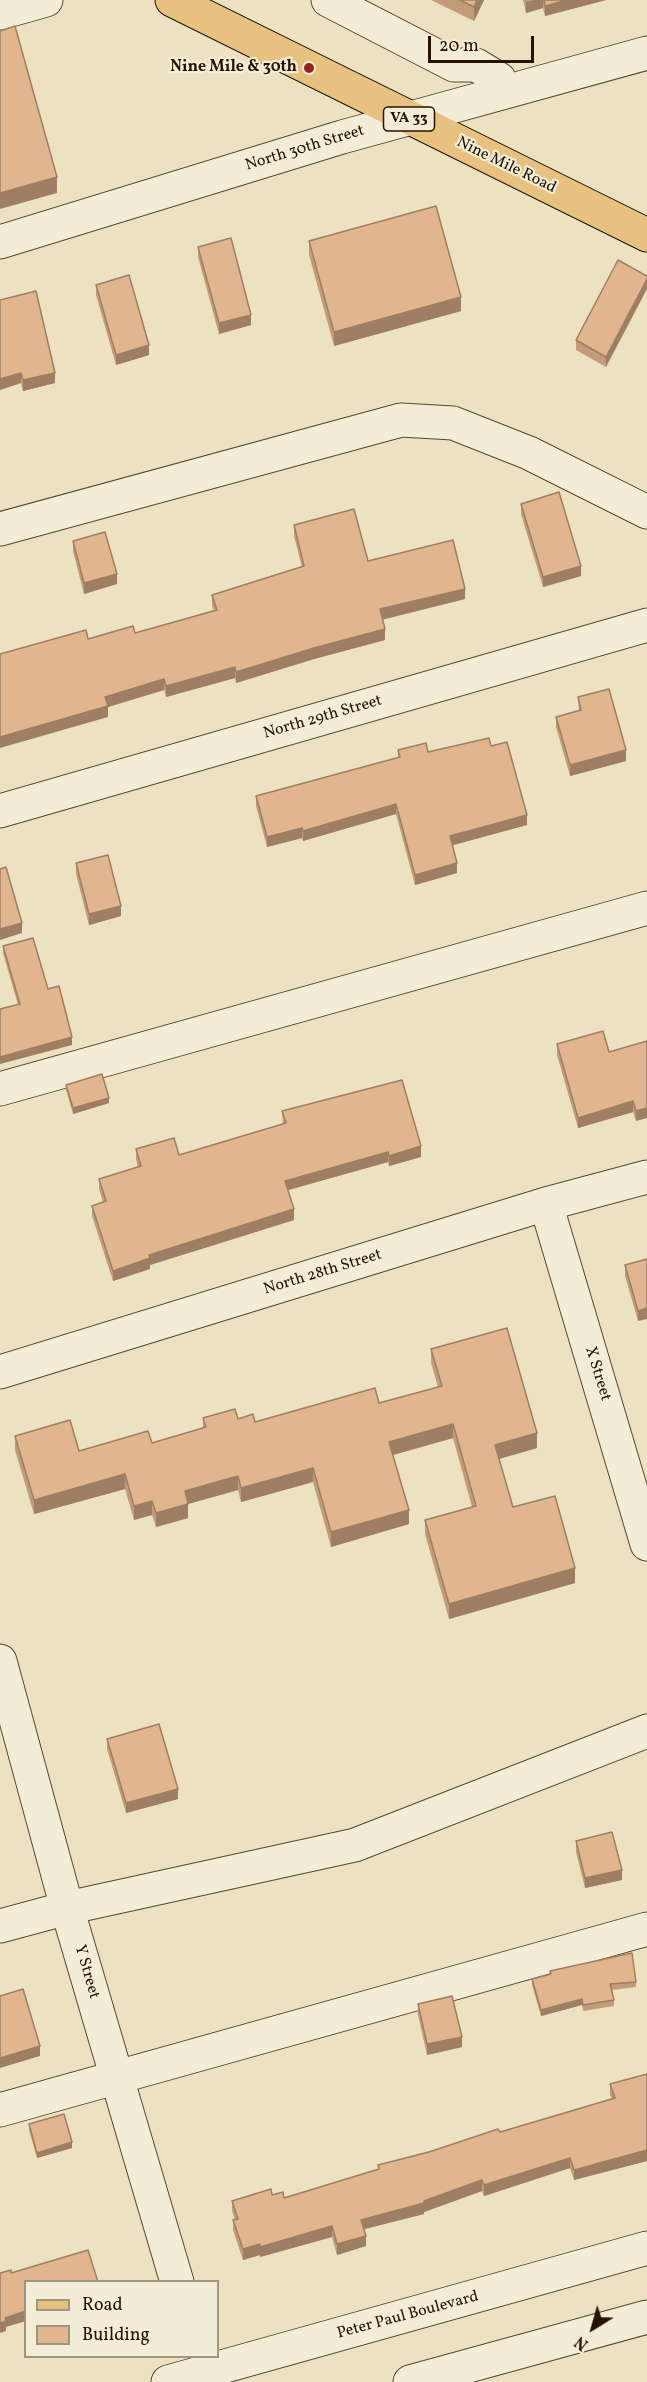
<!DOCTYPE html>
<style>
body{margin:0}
#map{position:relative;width:647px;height:2382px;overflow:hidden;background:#ece2c1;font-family:Vollkorn,serif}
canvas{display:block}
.legend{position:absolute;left:24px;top:2280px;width:195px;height:78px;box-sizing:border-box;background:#f3ecd7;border:2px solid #a09581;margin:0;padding:8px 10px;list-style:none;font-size:18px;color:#241301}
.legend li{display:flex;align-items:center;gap:12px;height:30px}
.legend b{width:30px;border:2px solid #a09581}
.north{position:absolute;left:563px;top:2298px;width:60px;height:60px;-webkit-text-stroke:4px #f3ecd7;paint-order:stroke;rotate:217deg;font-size:16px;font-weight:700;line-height:24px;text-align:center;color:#241301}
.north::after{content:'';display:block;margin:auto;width:21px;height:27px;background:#241301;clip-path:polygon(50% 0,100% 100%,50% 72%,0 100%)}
.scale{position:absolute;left:428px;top:36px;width:106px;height:27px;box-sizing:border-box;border:3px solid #241301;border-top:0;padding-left:8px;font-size:18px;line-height:21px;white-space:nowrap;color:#241301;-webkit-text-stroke:4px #f3ecd7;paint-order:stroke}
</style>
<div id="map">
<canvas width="647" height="2382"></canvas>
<ul class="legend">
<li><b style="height:8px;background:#e6c180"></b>Road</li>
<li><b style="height:16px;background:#e1b58d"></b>Building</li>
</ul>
<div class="north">N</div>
<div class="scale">20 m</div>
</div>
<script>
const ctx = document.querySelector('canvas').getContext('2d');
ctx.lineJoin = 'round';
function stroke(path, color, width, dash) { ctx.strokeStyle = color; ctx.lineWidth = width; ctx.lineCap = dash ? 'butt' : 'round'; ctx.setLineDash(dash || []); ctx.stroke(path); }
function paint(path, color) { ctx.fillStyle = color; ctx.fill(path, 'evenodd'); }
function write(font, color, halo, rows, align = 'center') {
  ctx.font = font + ' Vollkorn,serif'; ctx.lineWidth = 4.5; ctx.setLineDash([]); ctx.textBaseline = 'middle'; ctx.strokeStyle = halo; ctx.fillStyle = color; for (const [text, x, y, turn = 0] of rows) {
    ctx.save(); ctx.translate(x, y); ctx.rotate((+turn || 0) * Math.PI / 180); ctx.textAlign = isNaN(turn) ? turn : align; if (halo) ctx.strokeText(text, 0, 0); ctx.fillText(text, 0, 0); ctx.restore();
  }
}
const minor = new Path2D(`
 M328,0l126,65h22l23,14 3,14
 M0,13l46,-13
 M0,242l342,-105 305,-84
 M0,529l401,-109 52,3 76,30 118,59
 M0,811l647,-186
 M0,1089l647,-181
 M546,1204l101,340
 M0,1372l546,-168 101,-27
 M0,1661l67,247 110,374
 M0,1926l67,-18 288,-63 292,-114
 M0,2110l647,-181
 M168,2382l479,-134
 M410,2382l237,-65`);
const major = new Path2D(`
 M172,0l475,235`);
stroke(minor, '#564731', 35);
stroke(major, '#241301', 35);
stroke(minor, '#f3ecd7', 33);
stroke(major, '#e6c180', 33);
paint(new Path2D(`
 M431,0h53l-10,21z
 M523,0h83l-61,16 -2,-8 -17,5z
 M309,241l152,70 -127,35 -25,-91z
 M198,247l53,78 -32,9 -21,-77z
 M618,260l-12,107 -30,-17v-10z
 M96,285l53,70 -33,10 -20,-70z
 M0,300l55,83 -32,8 -2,-8 -21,7z
 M521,504l60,72 -38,11 -22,-73z
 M294,525l74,36 97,38 -83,21 3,20 -71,19 -78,24 -1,-5 -69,19 -2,-7 -56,17v10l-20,-78 47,-6 79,-23 -2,-4v-11l90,-28 -8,-31z
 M73,541l44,43 -33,10 -11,-43z
 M578,697l48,64 -56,15 -14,-49v-10l23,-6z
 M491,746l36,79 -75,20 5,28 -42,12 -19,-71 -93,27 -1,-3 -35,9 -11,-41v-10l142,-38v-8l30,2z
 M76,863l45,53 -32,9 -13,-51z
 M3,946l69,99 -54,-40 -15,-52z
 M647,1041l-11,80 -3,-9 -55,16 -21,-73v-11l52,8z
 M66,1085l43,18 -36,11 -7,-24z
 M282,1111l139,46 -32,9 -1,-4 -100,28 6,30 -144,45v4l-37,12 -21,-65v-10l11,-4 -4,-13v-10l39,-12 -2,-8v-10l43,6 104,-31z
 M647,1259l-9,62 -13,-45v-11z
 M431,1349l106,99 -38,11 14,48 62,76 -126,36 -24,-85v-14l47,-13 -19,-69 -60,17 16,69 -78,23 -18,-65 -72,20 -3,-12 -50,14v14l-32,9 -4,-12 -18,5 -9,-31 -91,25 -19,-64v-14l64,15 73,-8 51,-15v-10l35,1 17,3 124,-19 59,-16 -7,-24z
 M107,1739l71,60 -52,14 -19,-64z
 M576,1841l46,39 -37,8 -9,-36z
 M550,1971l86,11v5l-24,3 2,10v6l-31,5 -1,-6 -41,11 -9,-31v-6l18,-5z
 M418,2004l44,43 -35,8 -9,-40z
 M647,2074v87l-73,19 -4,-12 -86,28 -2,-5 -58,21v2l-60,15 2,17 -29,9 -5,-18 -72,20v-2l-17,5 -10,-30v-10h2l-3,-9v-10l40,-6 12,3 94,-29v-4l122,-33 112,-33 -2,-4v-11z
 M29,2124l43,24 -35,10 -8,-28z`), '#c29c79');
paint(new Path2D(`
 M477,0h7l-10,21v-14z
 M535,0h8v8l-17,5v-11z
 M567,0h39l-61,16v-10z
 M57,177v16l-57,16v-16z
 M647,279v10l-41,78v-10z
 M461,297v14l-127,35v-14z
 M251,315v10l-32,9v-11z
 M149,345v10l-33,10v-10z
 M21,373v10l-21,7v-11z
 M55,373v10l-32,8v-11z
 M581,566v10l-38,11v-10z
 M117,574v10l-33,10v-11z
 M465,589v10l-85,21v-11z
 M385,629v11l-71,19 -78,24v-11l78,-24z
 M235,667v11l-69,19v-11z
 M164,679v11l-56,17v10l-108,31v-11l105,-40z
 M626,750v11l-56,15v-11z
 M396,804v10l-93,27v-10z
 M527,815v10l-77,21v-10z
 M302,828v10l-35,9v-10z
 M457,863v10l-42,12v-10z
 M121,906v10l-32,9v-11z
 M22,923v10l-22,7v-11z
 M72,1037v8l-72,19v-7z
 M109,1098v5l-36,11v-6z
 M633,1101v11l-55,16v-10z
 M647,1108v10l-11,3v-10z
 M421,1146v11l-32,9v-10z
 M388,1152v10l-103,29v-10z
 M294,1209v11l-144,45v4l-37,12v-10l36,-16z
 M647,1308v11l-9,2v-10z
 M453,1424v14l-64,18v-14z
 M537,1433v15l-42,12v-15z
 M313,1468v14l-72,20v-14z
 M125,1474v15l-91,25v-14z
 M238,1476v14l-50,14v14l-32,9v-14l29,-22z
 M152,1501v14l-18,5v-14z
 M409,1510v14l-78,23v-15z
 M575,1568v15l-126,36v-15z
 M178,1789v10l-52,14v-10z
 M622,1870v10l-37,8v-10z
 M582,1999v6l-41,11v-6z
 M462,2037v10l-35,8v-11z
 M40,2046v10l-40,12v-10z
 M72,2142v6l-35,10v-5z
 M647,2150v11l-73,19v-10z
 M570,2158v10l-86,28v-11z
 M482,2180v11l-58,21v2l-63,16v-10l63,-19z
 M332,2226v11l-72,20v-10z
 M366,2236v10l-29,9v-11z
 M260,2244v11l-17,5v-11z
 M26,2311v10l-20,6v4l-6,2v-10l5,-5z`), '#9e7f63');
const building = new Path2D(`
 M460,0h17l-3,7z
 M544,0h23l-22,6z
 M15,26l42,151 -57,16v-162z
 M436,206l25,91 -127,35 -25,-91z
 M231,238l20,77 -32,8 -21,-76z
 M618,260l29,16v3l-41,78 -30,-17z
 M129,275l20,70 -33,10 -20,-70z
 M36,291l19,82 -32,7 -2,-7 -21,6v-79z
 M559,492l22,74 -38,11 -22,-73z
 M354,509l14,52 85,-21 12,49 -85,20 5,20 -71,19 -78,24 -1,-5 -69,19 -2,-7 -59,18 3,9 -108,31v-83l86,-24 2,9 45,-13 2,7 82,-23 -5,-15 92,-29 -10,-41z
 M105,532l12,42 -33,9 -11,-42z
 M609,689l17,61 -56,15 -14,-48 25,-7 -3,-13z
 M489,738l2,8 16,-4 20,73 -77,21 7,27 -42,12 -19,-71 -93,27 -1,-3 -35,9 -11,-41 144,-39 -2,-7 28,-7 2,9z
 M108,855l13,51 -32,8 -13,-51z
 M6,867l16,56 -22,6v-60z
 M33,938l15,51 11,-3 13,51 -72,20v-48l20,-5 -17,-58z
 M603,1031l6,21 38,-11v67l-11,3 -3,-10 -55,17 -21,-74z
 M102,1074l7,24 -36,10 -7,-23z
 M402,1080l19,66 -32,10 -1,-4 -103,29 9,28 -145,46 1,3 -37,13 -21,-65 14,-5 -7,-22 42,-13 -5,-17 38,-11 5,17 107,-32 -4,-12z
 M647,1259v49l-9,3 -13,-46z
 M507,1328l30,105 -42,12 18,62 42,-11 20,72 -126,36 -24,-84 51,-14 -23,-82 -64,18 20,68 -78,22 -18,-64 -72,20 -3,-12 -53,15 3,13 -32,9 -4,-12 -18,5 -9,-32 -91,26 -19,-64 55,-16 9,31 69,-20 4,12 54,-16 -3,-9 32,-9 3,10 15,-5 2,8 120,-34 4,15 63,-17 -11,-37z
 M159,1724l19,65 -52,14 -19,-64z
 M612,1832l10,38 -37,8 -9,-37z
 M632,1953l4,29 -26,2 4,16 -31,5 -1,-6 -41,11 -9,-31 19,-5 -1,-3z
 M23,1989l17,57 -40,12v-62z
 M452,1996l10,41 -35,7 -9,-40z
 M647,2074v76l-73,20 -4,-12 -86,27 -2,-5 -58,21v2l-63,17 5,16 -29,8 -5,-18 -72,21v-3l-17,5 -10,-29 5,-1 -6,-18 39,-12 1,6 11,-3 1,6 95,-29 -1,-4 51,-13 69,-23 2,3 115,-34 -5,-14z
 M64,2114l8,28 -35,11 -8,-29z
 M88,2250l10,32h-72v29l-21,7 1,3 -6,2v-50l11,-3v3z`);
paint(building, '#e1b58d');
stroke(building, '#9e7f63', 1.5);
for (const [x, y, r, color] of [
 [309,68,6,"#8f2418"]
]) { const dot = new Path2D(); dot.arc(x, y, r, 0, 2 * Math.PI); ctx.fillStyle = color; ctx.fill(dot); stroke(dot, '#f3ecd7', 2); }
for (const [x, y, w] of [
 [409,119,51]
]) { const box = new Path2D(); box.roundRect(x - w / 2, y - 12, w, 24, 4.5); ctx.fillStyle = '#f3ecd7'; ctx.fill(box); stroke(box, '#241301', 1.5); }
write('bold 15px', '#241301', null, [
 ["VA 33",409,119]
]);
write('bold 16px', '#241301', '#f3ecd7', [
 ["Nine Mile & 30th",297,68]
], 'right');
write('16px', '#241301', '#f3ecd7', [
 ["North 30th Street",305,149,-17],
 ["Nine Mile Road",506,166,26],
 ["North 29th Street",323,718,-16],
 ["North 28th Street",323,1273,-17],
 ["X Street",597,1374,73],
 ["Y Street",86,1972,74],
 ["Peter Paul Boulevard",408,2316,-15]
]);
</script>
